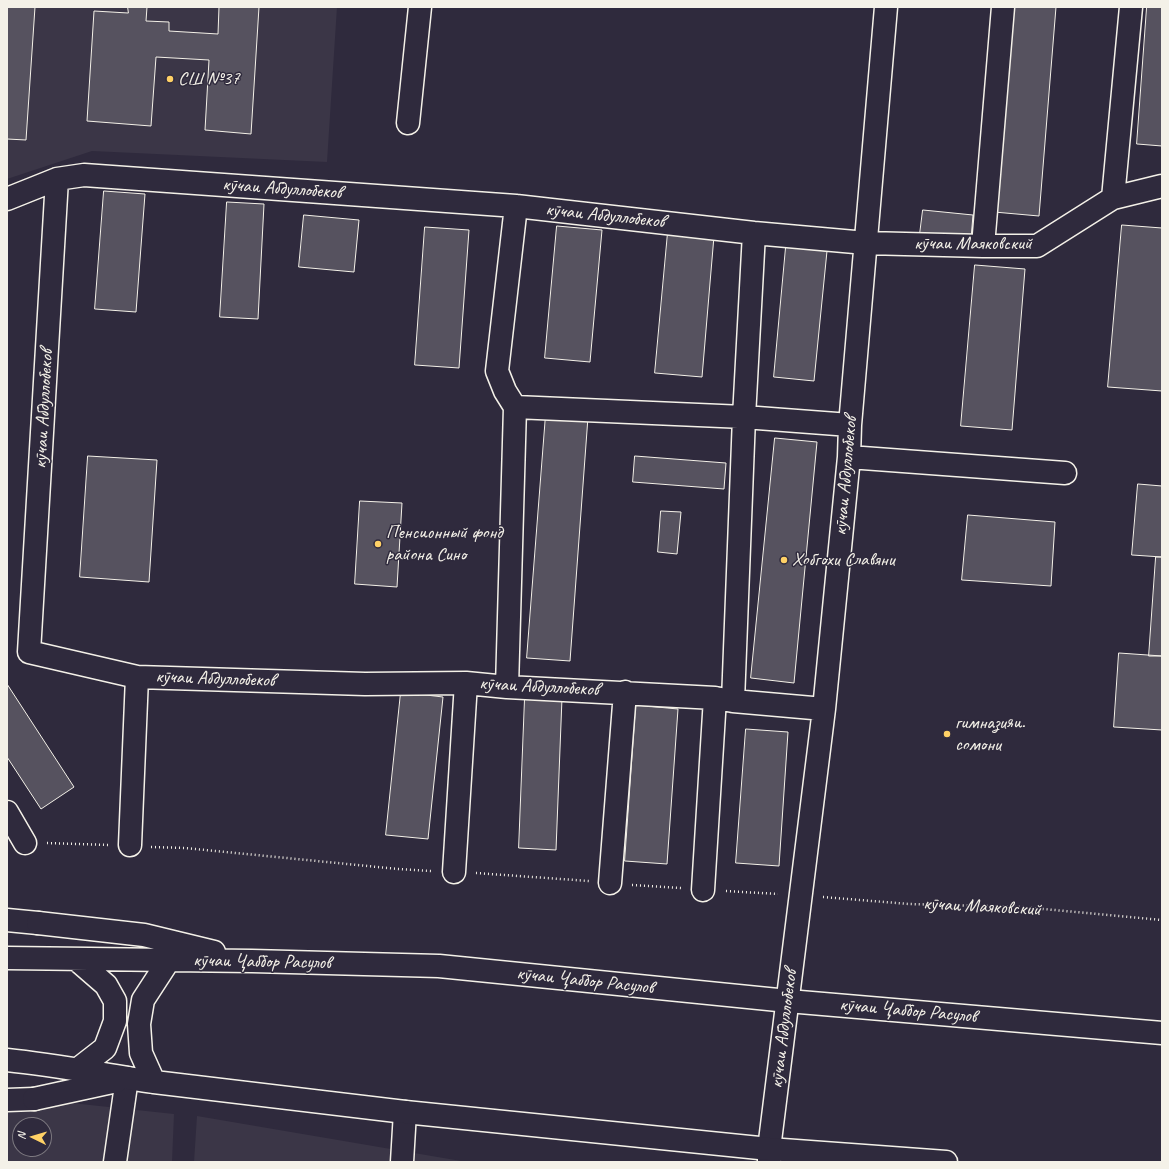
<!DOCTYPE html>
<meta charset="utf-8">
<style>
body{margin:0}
#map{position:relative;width:1169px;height:1169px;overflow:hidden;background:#2f2a3d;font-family:Caveat,sans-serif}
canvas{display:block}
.frame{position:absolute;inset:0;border:8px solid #f4f1e8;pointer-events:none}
.north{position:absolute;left:12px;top:1117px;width:40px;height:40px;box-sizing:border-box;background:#2f2a3d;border:1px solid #7e7a81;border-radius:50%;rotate:275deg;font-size:11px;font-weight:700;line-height:16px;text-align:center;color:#f4f1e8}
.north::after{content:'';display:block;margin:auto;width:14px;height:18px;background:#ffd166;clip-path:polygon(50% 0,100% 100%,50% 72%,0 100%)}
</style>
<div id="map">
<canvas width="1169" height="1169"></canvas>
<div class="frame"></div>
<div class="north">N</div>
</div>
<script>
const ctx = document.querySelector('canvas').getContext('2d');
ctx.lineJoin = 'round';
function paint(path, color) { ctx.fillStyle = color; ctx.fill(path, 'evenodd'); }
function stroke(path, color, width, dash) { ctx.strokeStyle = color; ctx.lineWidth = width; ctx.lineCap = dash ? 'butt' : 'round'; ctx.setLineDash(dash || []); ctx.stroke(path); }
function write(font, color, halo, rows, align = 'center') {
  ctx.font = font + ' Caveat,sans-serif'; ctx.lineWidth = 3; ctx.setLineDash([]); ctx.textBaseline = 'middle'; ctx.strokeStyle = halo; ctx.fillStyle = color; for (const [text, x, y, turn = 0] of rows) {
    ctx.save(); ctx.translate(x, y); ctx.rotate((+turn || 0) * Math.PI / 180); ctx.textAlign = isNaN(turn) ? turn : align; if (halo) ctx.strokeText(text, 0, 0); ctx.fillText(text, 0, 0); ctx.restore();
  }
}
paint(new Path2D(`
 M7,7h330l-10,155 -235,-11 -85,28z
 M34,1099l140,15 -2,48h-165v-62zM20,1125h24v24h-24z
 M197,1116l270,46h-273z`), '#3b3647');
const building = new Path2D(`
 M7,7h28l-9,133 -19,-1z
 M128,7h19l-1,14 23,1v9l49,3 1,-27h40l-8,127 -46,-4 4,-70 -53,-3 -5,69 -64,-5 7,-110 34,2z
 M1010,7h46l-17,209 -45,-4z
 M1147,7h15v139l-25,-2z
 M104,191l41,3 -9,118 -41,-3z
 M227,202l37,2 -6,115 -38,-2z
 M923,210l50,5 -2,24 -51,-5z
 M304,215l55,5 -5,52 -55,-5z
 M1122,225l40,3v163l-54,-4z
 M557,226l45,4 -12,132 -45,-4z
 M425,227l44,3 -10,138 -44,-3z
 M668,232l46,4 -12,141 -47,-4z
 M786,247l41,4 -13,130 -40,-4z
 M975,265l50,4 -13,161 -51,-4z
 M546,414l42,3 -18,244 -43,-3z
 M775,438l42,4 -23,241 -43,-5z
 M88,456l69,4 -8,122 -69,-5z
 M635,456l91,7 -2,26 -91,-7z
 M1138,484l24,2v71l-30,-2z
 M360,501l42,2 -5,84 -42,-3z
 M661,511l20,1 -4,42 -19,-2z
 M968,515l87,7 -4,64 -89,-6z
 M1156,557h6v99h-13z
 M1119,653l43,3v74l-48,-3z
 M7,684l67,103 -33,22 -34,-52z
 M401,692l42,5 -15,142 -42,-4z
 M525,697l37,1 -6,152 -37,-2z
 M636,705l42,4 -11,155 -42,-3z
 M746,729l42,3 -9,134 -43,-3z`);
paint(building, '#56525f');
stroke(building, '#f4f1e8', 1);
const minor = new Path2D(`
 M408,123l12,-116
 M57,179l-28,473 108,25 228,7 101,-1 41,4 208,11 18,3 91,8
 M1113,198l18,-191
 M7,199l50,-20 27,-4 432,31 238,27 112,10 117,3h54l76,-48 49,-12
 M983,246l20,-239
 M515,407l229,10 106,8
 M849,457l216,16
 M507,687l8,-280 -10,-16 -8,-20 19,-165
 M733,701l11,-284 10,-184
 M7,812l18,31
 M130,845l7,-168
 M454,872l12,-189
 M610,883l15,-191
 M703,890l12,-192
 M7,920l31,3
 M7,1100l27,-1
 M115,1162l12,-84
 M402,1162l3,-50
 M769,1162v-13l55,-440 25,-252 1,-32 36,-418`);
const major = new Path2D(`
 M38,923l106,12 70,17
 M7,958l245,3 187,5 349,35 374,32
 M76,959l30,26 9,16v20l-10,27 -27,21
 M7,1060c50,5 98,15 147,22l251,30 364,37 177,13
 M154,1082l-13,-29 -2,-29 4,-24 26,-40
 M34,1099l83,-18`);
stroke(minor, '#f4f1e8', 25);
stroke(major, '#f4f1e8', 25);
stroke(new Path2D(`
 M47,843l61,2
 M151,847l34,1 213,21 33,2
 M476,873l113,8
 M632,885l49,3
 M726,891l52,3
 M823,897l86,7 113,3 140,13`), '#f4f1e8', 2.5, [1, 3]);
stroke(minor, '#2f2a3d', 22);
stroke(major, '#2f2a3d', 22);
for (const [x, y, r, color] of [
 [170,79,4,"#ffd166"],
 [378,544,4,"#ffd166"],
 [784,560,4,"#ffd166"],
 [947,734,4,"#ffd166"]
]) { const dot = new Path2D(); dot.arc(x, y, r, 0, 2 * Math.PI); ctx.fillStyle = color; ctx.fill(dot); stroke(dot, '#2f2a3d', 1.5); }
write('19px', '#f4f1e8', '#2f2a3d', [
 ["СШ №37",178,79],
 ["Пенсионный фонд",386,533],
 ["района Сино",386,555],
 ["Хобгохи Славяни",792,560],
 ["гимназияи.",955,723],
 ["сомони",955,745]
], 'left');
write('19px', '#f4f1e8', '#2f2a3d', [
 ["кӯчаи Абдуллобеков",282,189,4],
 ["кӯчаи Абдуллобеков",605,216,6],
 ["кӯчаи Маяковский",973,244],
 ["кӯчаи Абдуллобеков",44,409,-87],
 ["кӯчаи Абдуллобеков",846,476,-85],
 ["кӯчаи Абдуллобеков",215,679,2],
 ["кӯчаи Абдуллобеков",539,687,3],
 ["кӯчаи Маяковский",982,907,3],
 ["кӯчаи Ҷаббор Расулов",262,962,1],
 ["кӯчаи Ҷаббор Расулов",585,981,6],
 ["кӯчаи Ҷаббор Расулов",908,1011,5],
 ["кӯчаи Абдуллобеков",784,1029,-83]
]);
</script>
